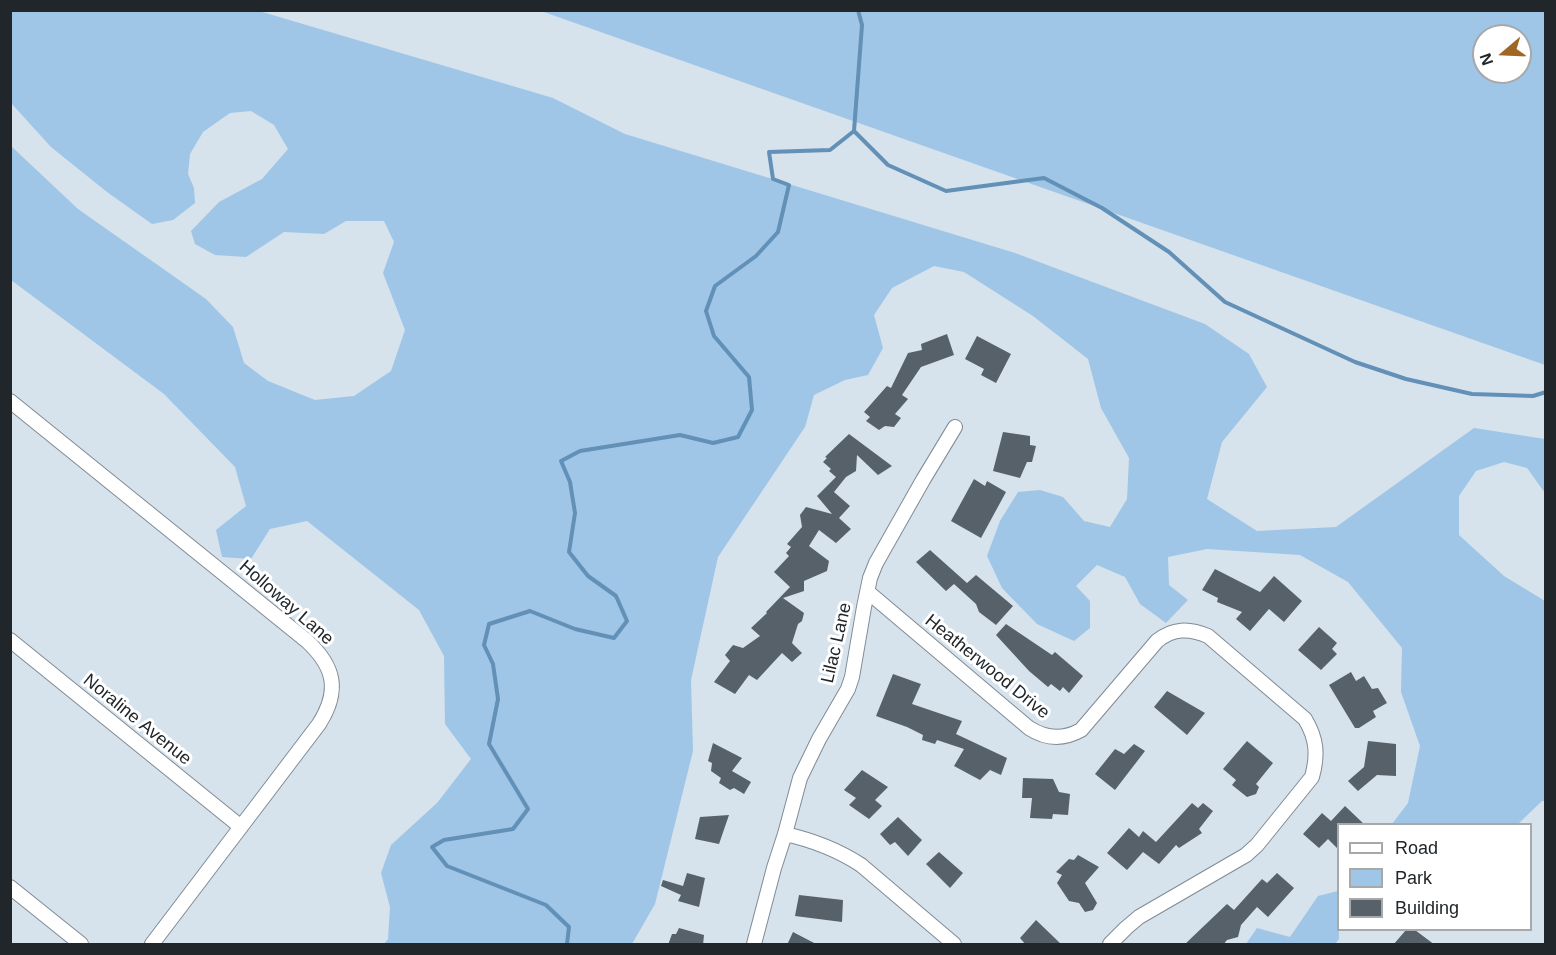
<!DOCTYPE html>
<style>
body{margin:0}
#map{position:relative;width:1556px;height:955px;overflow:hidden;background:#d6e2ec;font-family:Helvetica,sans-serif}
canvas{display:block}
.frame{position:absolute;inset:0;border:12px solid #21262a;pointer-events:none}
.legend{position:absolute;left:1337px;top:823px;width:195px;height:108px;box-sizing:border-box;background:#fff;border:2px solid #a6a8aa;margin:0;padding:8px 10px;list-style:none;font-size:18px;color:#21262a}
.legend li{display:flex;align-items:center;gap:12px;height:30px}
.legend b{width:30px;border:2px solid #a6a8aa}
.north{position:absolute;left:1472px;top:24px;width:60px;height:60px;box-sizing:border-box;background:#fff;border:2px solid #a6a8aa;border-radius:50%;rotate:251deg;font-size:16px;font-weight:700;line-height:24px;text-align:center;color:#21262a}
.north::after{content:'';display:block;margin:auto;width:21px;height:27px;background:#a06625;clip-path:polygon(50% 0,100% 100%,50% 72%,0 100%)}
</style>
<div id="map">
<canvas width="1556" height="955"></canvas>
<div class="frame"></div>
<ul class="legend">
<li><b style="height:8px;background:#fff"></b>Road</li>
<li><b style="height:16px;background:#9fc6e7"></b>Park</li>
<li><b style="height:16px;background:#57616a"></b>Building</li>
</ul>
<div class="north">N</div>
</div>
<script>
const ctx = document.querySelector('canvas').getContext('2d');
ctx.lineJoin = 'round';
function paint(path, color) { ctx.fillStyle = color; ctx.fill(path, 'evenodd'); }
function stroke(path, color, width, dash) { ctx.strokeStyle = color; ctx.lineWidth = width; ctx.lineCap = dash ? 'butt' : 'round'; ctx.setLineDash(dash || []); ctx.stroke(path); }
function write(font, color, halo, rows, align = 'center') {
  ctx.font = font + ' Helvetica,sans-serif'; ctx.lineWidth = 6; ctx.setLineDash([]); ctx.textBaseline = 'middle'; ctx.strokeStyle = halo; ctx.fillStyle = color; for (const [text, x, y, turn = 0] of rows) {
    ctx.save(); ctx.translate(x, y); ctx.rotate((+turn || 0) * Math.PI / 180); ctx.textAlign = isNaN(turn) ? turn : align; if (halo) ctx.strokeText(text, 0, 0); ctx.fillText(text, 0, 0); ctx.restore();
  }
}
paint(new Path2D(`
 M11,10l248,1 294,87 72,36 390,119 190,71 44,30 18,33 -45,55 -15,57 50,32 79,-4 138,-99 71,11v54l-18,-25 -23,-6 -28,9 -17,25v39l45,41 41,25v200h-3l-24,23h-126l16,-21 12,-57 -19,-54 1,-44 -54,-66 -48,-27 -93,-6 -39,8 1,28 19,15 -22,23 -26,-19 -15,-27 -28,-12 -21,21 14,15v27l-16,13 -37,-17 -35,-36 -15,-32 13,-35 18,-29 22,-2 23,7 21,24 26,6 17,-28 2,-41 -28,-50 -13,-49 -55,-43 -69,-44 -30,-6 -42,22 -18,27 9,33 -15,27 -23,5 -31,15 -9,32 -87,130 -27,123 2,71 -38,153 -23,40h-248l4,-5 2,-32 -9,-34 10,-28 46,-42 34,-44 -26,-35 -1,-68 -25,-46 -112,-89 -37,8 -19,30 -29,-2 -6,-27 30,-24 -11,-39 -71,-73 -153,-114v-134l67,63 128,90 27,28 11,36 24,18 47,19 39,-4 37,-25 14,-41 -22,-57 11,-31 -10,-21h-38l-22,13 -40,-2 -38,25 -31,-2 -20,-11 -4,-13 28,-29 43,-23 26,-30 -14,-24 -23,-14 -21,2 -27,19 -13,22 -2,20 6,14 1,15 -22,17 -21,4 -45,-32 -56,-45 -40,-44z
 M541,11h1004v354zM1484,36h36v36h-36z
 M1338,891l1,48 -4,5h-89l11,-16 33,9 28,-41z`), '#9fc6e7');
stroke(new Path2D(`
 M854,131l34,34 58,26 98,-13 58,30 67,44 56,50 130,60 51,17 66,15 61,2 13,-4
 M567,944l2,-17 -23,-22 -99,-39 -15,-19 12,-7 69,-11 15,-20 -39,-65 9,-45 -5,-35 -9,-19 5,-21 41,-13 45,18 39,9 13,-17 -11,-25 -28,-20 -19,-24 6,-39 -5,-31 -9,-21 19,-10 100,-16 33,8 25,-6 14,-27 -3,-33 -35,-41 -8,-25 9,-25 41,-30 22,-24 11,-47 -16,-6 -4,-27 61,-2 24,-19 8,-106 -4,-15`), '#6290b7', 4);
paint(new Path2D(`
 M947,334l7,21 -33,12 -19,28 6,4 -13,15 6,4 -7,9 -9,-1 -6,4 -13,-9 4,-4 -6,-5 23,-26 4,2 17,-35 14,-3 -1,-6z
 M977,336l34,18 -15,29 -15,-8 3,-6 -19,-10z
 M1003,432l27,4v9l6,1 -4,16h-5l-7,16 -27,-7z
 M849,434l43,32 -14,9 -21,-20 -1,16 -10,6 -12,15 16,14 -11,12 12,11 -15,14 -17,-13 -10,16 20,15 -2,10 -23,10v10l-21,7 21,15 -2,8 -4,3 -6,19 10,10 -10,9 -10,-9 -25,27 -8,-5 -14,19 -21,-12 16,-21 -5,-6 8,-10 10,3 17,-12 -9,-8 16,-15 -1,-1 24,-25 -16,-15 15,-16 -3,-3 5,-6 -4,-3 15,-17 -2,-12 6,-8 26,7 -15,-18 19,-19 -7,-6 2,-2 -8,-7 4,-4 -2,-1z
 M974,479l11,7 2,-5 19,11 -25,46 -30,-17z
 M930,550l37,33 9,-8 37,31 -17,19 -17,-13 -3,-8 -22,-20 -8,7 -30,-29z
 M1215,569l45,23 14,-16 28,25 -18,21 -15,-13 -19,22 -14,-12 6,-7 -25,-10 1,-4 -16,-8z
 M1006,624l46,31 3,-3 28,24 -14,17 -6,-6 -3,4 -9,-7 -3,3 -19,-16 -33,-36z
 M1319,627l18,16 -5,6 5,5 -16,16 -23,-20z
 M1351,672l5,9 8,-5 8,13 6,-1 9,15 -14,8 3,6 -17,11h-4l-26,-43z
 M893,674l28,10 -9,20 50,17 -6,13 51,24 -6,17 -11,-5 -10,10 -26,-14 10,-17 -27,-9 -2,4 -13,-4 1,-5 -16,-8 -31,-11z
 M1167,691l38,22 -18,22 -33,-28z
 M1247,741l26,22 -17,21 3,3 -3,7 -9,3 -15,-12 4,-5 -13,-11z
 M1368,741l28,3v32l-19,-1 -19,16 -10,-10 16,-14z
 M713,743l29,15 -10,13 19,11 -7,12 -10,-6 -4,2 -11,-7 2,-5 -10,-7 1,-8 -4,-2z
 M1134,744l11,7 -30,39 -20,-16 20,-25 9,5z
 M862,770l26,17 -13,13 7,6 -13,13 -20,-14 7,-7 -12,-8z
 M1023,778l30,1 6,13 11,2 -2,21 -15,-1 -1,5 -22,-1 2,-20h-10z
 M1192,803l6,5 5,-5 10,8 -14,18 3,4 -23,15 -3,-3 -17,19 -16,-12 -16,18 -20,-17 22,-25 10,9 4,-6 13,11z
 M1345,806l20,19h-27v24l-10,-10 -9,9 -16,-14 19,-21 9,8z
 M729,815l-10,29 -24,-5 5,-22z
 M898,817l24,23 -14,16 -13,-14 -5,3 -10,-11z
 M939,852l24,21 -13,15 -24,-24z
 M1078,855l21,12 -14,16 12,20 -4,7 -8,2 -6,-9 -10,-2 -12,-18 5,-8 -6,-3 13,-13 5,1z
 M687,873l18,5 -6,29 -21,-6 3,-6 -20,-9 2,-6 20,6z
 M1277,873l17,15 -26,29 -11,-10 -16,18 -3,12 -11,3 -4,5h-39l43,-41 7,6 28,-31 5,4z
 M799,895l44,5 -1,22 -47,-6z
 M1036,920l26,25h-36l-6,-7z
 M679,928l25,7 -1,10h-35l4,-11h4z
 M1406,930h9l20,15h-42z
 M793,932l25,13h-31z`), '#57616a');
const minor = new Path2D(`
 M10,401l297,240c28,26 33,50 12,83l-167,220
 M868,592l161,136c17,11 34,12 52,2l76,-89c16,-13 32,-13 51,-5l97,83c12,20 13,36 7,58l-55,68 -11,10 -107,62 -13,11 -16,16
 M10,640l231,187
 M785,834c27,6 53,16 76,31l93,79
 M10,887l71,57
 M754,944l20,-76 11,-34 15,-56 19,-39 29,-50 4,-12 12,-70 6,-29 6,-15 47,-83 32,-53`);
stroke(minor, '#808b94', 16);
stroke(minor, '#fff', 14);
write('18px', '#21262a', '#fff', [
 ["Holloway Lane",286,603,41],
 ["Lilac Lane",837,643,-77],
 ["Heatherwood Drive",987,667,39],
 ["Noraline Avenue",137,720,39]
]);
</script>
